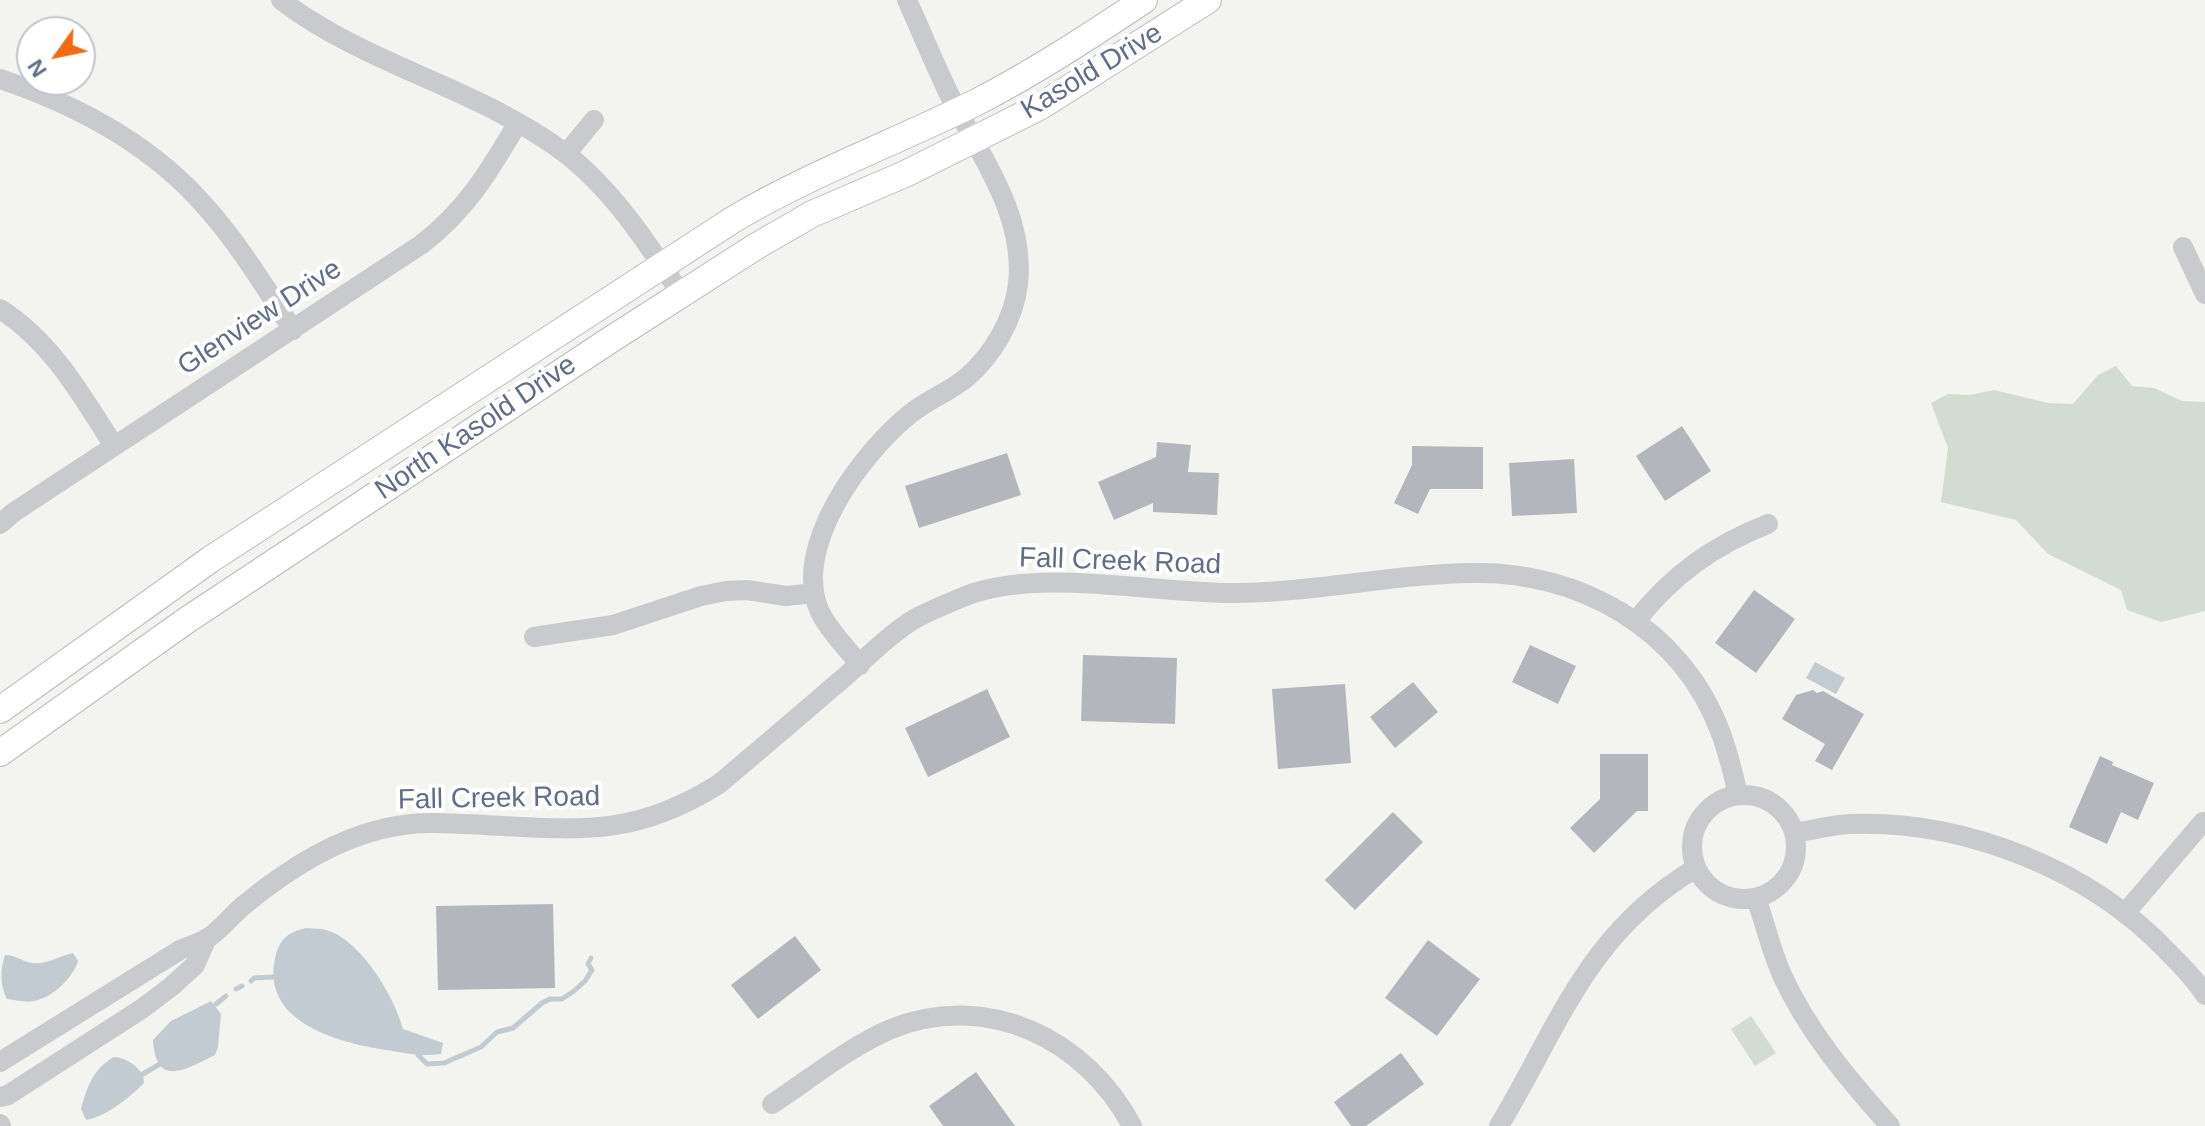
<!DOCTYPE html>
<style>
body{margin:0}
#map{position:relative;width:2205px;height:1126px;overflow:hidden;background:#f3f4ef;font-family:Helvetica,sans-serif}
canvas{display:block}
.north{position:absolute;left:16px;top:16px;width:80px;height:80px;box-sizing:border-box;background:#fff;border:2px solid #c0c5cd;border-radius:50%;rotate:237deg;font-size:22px;font-weight:700;line-height:32px;text-align:center;color:#616e83}
.north::after{content:'';display:block;margin:auto;width:28px;height:36px;background:#f06c13;clip-path:polygon(50% 0,100% 100%,50% 72%,0 100%)}
</style>
<div id="map">
<canvas width="2205" height="1126"></canvas>
<div class="north">N</div>
</div>
<script>
const ctx = document.querySelector('canvas').getContext('2d');
ctx.lineJoin = 'round';
function paint(path, color) { ctx.fillStyle = color; ctx.fill(path, 'evenodd'); }
function stroke(path, color, width, dash) { ctx.strokeStyle = color; ctx.lineWidth = width; ctx.lineCap = dash ? 'butt' : 'round'; ctx.setLineDash(dash || []); ctx.stroke(path); }
function write(font, color, halo, rows, align = 'center') {
  ctx.font = font + ' Helvetica,sans-serif'; ctx.lineWidth = 8; ctx.setLineDash([]); ctx.textBaseline = 'middle'; ctx.strokeStyle = halo; ctx.fillStyle = color; for (const [text, x, y, turn = 0] of rows) {
    ctx.save(); ctx.translate(x, y); ctx.rotate((+turn || 0) * Math.PI / 180); ctx.textAlign = isNaN(turn) ? turn : align; if (halo) ctx.strokeText(text, 0, 0); ctx.fillText(text, 0, 0); ctx.restore();
  }
}
paint(new Path2D(`
 M2116,366l16,20 22,2 28,13 23,1v209l-44,11 -34,-12 -6,-20 -73,-36 -32,-34 -75,-18 7,-54 -17,-45 17,-9 22,1 24,-5 54,13 25,1 25,-29z
 M1751,1016l25,37 -21,13 -24,-37z`), '#d3dcd0');
paint(new Path2D(`
 M1815,662l30,16 -9,16 -30,-16z
 M307,928c6,1 14,0 19,2 34,9 69,67 77,99l40,14 -2,11c-19,3 -36,-1 -55,-4 -51,-8 -128,-29 -110,-96 5,-17 15,-23 31,-26z
 M73,953l5,8c-5,17 -26,37 -44,40 -9,2 -18,-1 -27,-2 -7,-13 -7,-30 -2,-44 11,0 16,6 27,8 14,2 27,-7 41,-10z
 M211,1001l10,13 -3,33 -3,8c-28,13 -59,35 -62,-15l18,-19z
 M114,1057c13,1 20,7 29,17l1,9c-15,15 -37,33 -58,37l-5,-11c6,-22 12,-40 33,-52z`), '#c2cbd1');
stroke(new Path2D(`
 M251,981l3,-3 19,-1
 M236,989l6,-3
 M216,1004l10,-8
 M418,1055l9,9 17,-1 37,-16 16,-15 16,-4 29,-25 8,-4h12l12,-8 11,-10 7,-11 -4,-6 3,-6
 M143,1074l17,-10`), '#c2cbd1', 5);
paint(new Path2D(`
 M1682,426l29,45 -46,30 -29,-45z
 M1157,442l34,3 -3,27 31,1 -2,42 -64,-3v-9l-39,17 -16,-38 58,-25z
 M1412,446l71,1v42h-53l-12,25 -24,-11 18,-38z
 M1007,453l14,42 -102,33 -14,-42z
 M1574,459l3,54 -65,3 -3,-53z
 M1754,590l41,29 -39,54 -41,-30z
 M1530,645l46,21 -18,38 -46,-22z
 M1083,655l94,3 -2,66 -94,-3z
 M1413,682l25,30 -43,36 -25,-31z
 M1345,684l6,79 -73,6 -6,-80z
 M987,689l23,48 -82,40 -23,-49z
 M1813,690l4,3 6,-2 41,23 -32,56 -17,-9 10,-17 -43,-25 14,-24z
 M1600,754h48v57h-11l-43,42 -24,-25 30,-29z
 M2100,756l13,6 -1,3 42,18 -16,37 -17,-8 -14,32 -38,-17z
 M1393,812l30,30 -68,68 -30,-30z
 M553,904l2,84 -117,2 -2,-84z
 M795,936l26,34 -63,49 -27,-34z
 M1428,940l52,39 -43,57 -52,-38z
 M1401,1053l23,31 -58,42h-15l-17,-24z
 M976,1072l39,54h-72l-14,-20z`), '#b3b7bd');
const major = new Path2D(`
 M0,710l211,-151 523,-340c78,-46 162,-77 243,-117 58,-30 113,-66 167,-102
 M0,753l187,-133 420,-278 148,-95 57,-33 93,-40 136,-68 167,-106`);
stroke(major, '#b8bbbf', 28);
stroke(new Path2D(`
 M281,0c86,66 198,88 284,153 48,37 83,91 116,141
 M0,79c77,26 150,64 205,127 34,38 60,81 88,124
 M566,154l28,-34
 M2183,247l22,47
 M0,309c52,33 82,87 114,137
 M0,524l14,-12 408,-268c44,-34 67,-72 95,-120
 M1636,621c36,-46 78,-76 132,-97
 M534,637l79,-12 88,-29 25,-5 21,-1 39,6 28,-3
 M860,665c-13,-17 -31,-34 -40,-53 -30,-65 43,-160 90,-198 17,-14 39,-22 56,-36 27,-23 48,-59 52,-94 8,-70 -39,-130 -69,-190 -15,-31 -28,-63 -42,-94
 M1692 847a52 52 0 1 1 104 0a52 52 0 1 1-104 0Z
 M1795,833c17,-3 36,-8 54,-9 115,-5 242,46 320,129 13,13 26,26 36,42
 M1756,898c9,25 15,52 26,77 26,57 67,105 108,151
 M2126,912l77,-90
 M0,1062l180,-112c9,-4 20,-7 28,-12 13,-9 24,-23 36,-33 40,-33 87,-64 138,-76 34,-9 68,-6 103,-4 95,5 150,12 234,-41 39,-33 77,-65 115,-98 27,-22 54,-52 84,-69 16,-8 33,-15 50,-22 74,-27 184,-2 264,-2 81,0 160,-19 241,-20 106,-2 208,55 247,158 8,20 13,42 18,64
 M0,1097l8,-2 135,-87 29,-22 23,-21 12,-27
 M772,1104c38,-25 77,-57 119,-75 96,-39 195,10 241,97
 M0,1124l1,2
 M1499,1126c61,-102 88,-193 197,-258`), '#c8cace', 20);
stroke(major, '#fff', 26);
write('28px', '#616e83', '#fff', [
 ["Kasold Drive",1092,72,-31],
 ["Glenview Drive",260,318,-33],
 ["North Kasold Drive",476,428,-34],
 ["Fall Creek Road",1120,562,2],
 ["Fall Creek Road",499,799,-1]
]);
</script>
